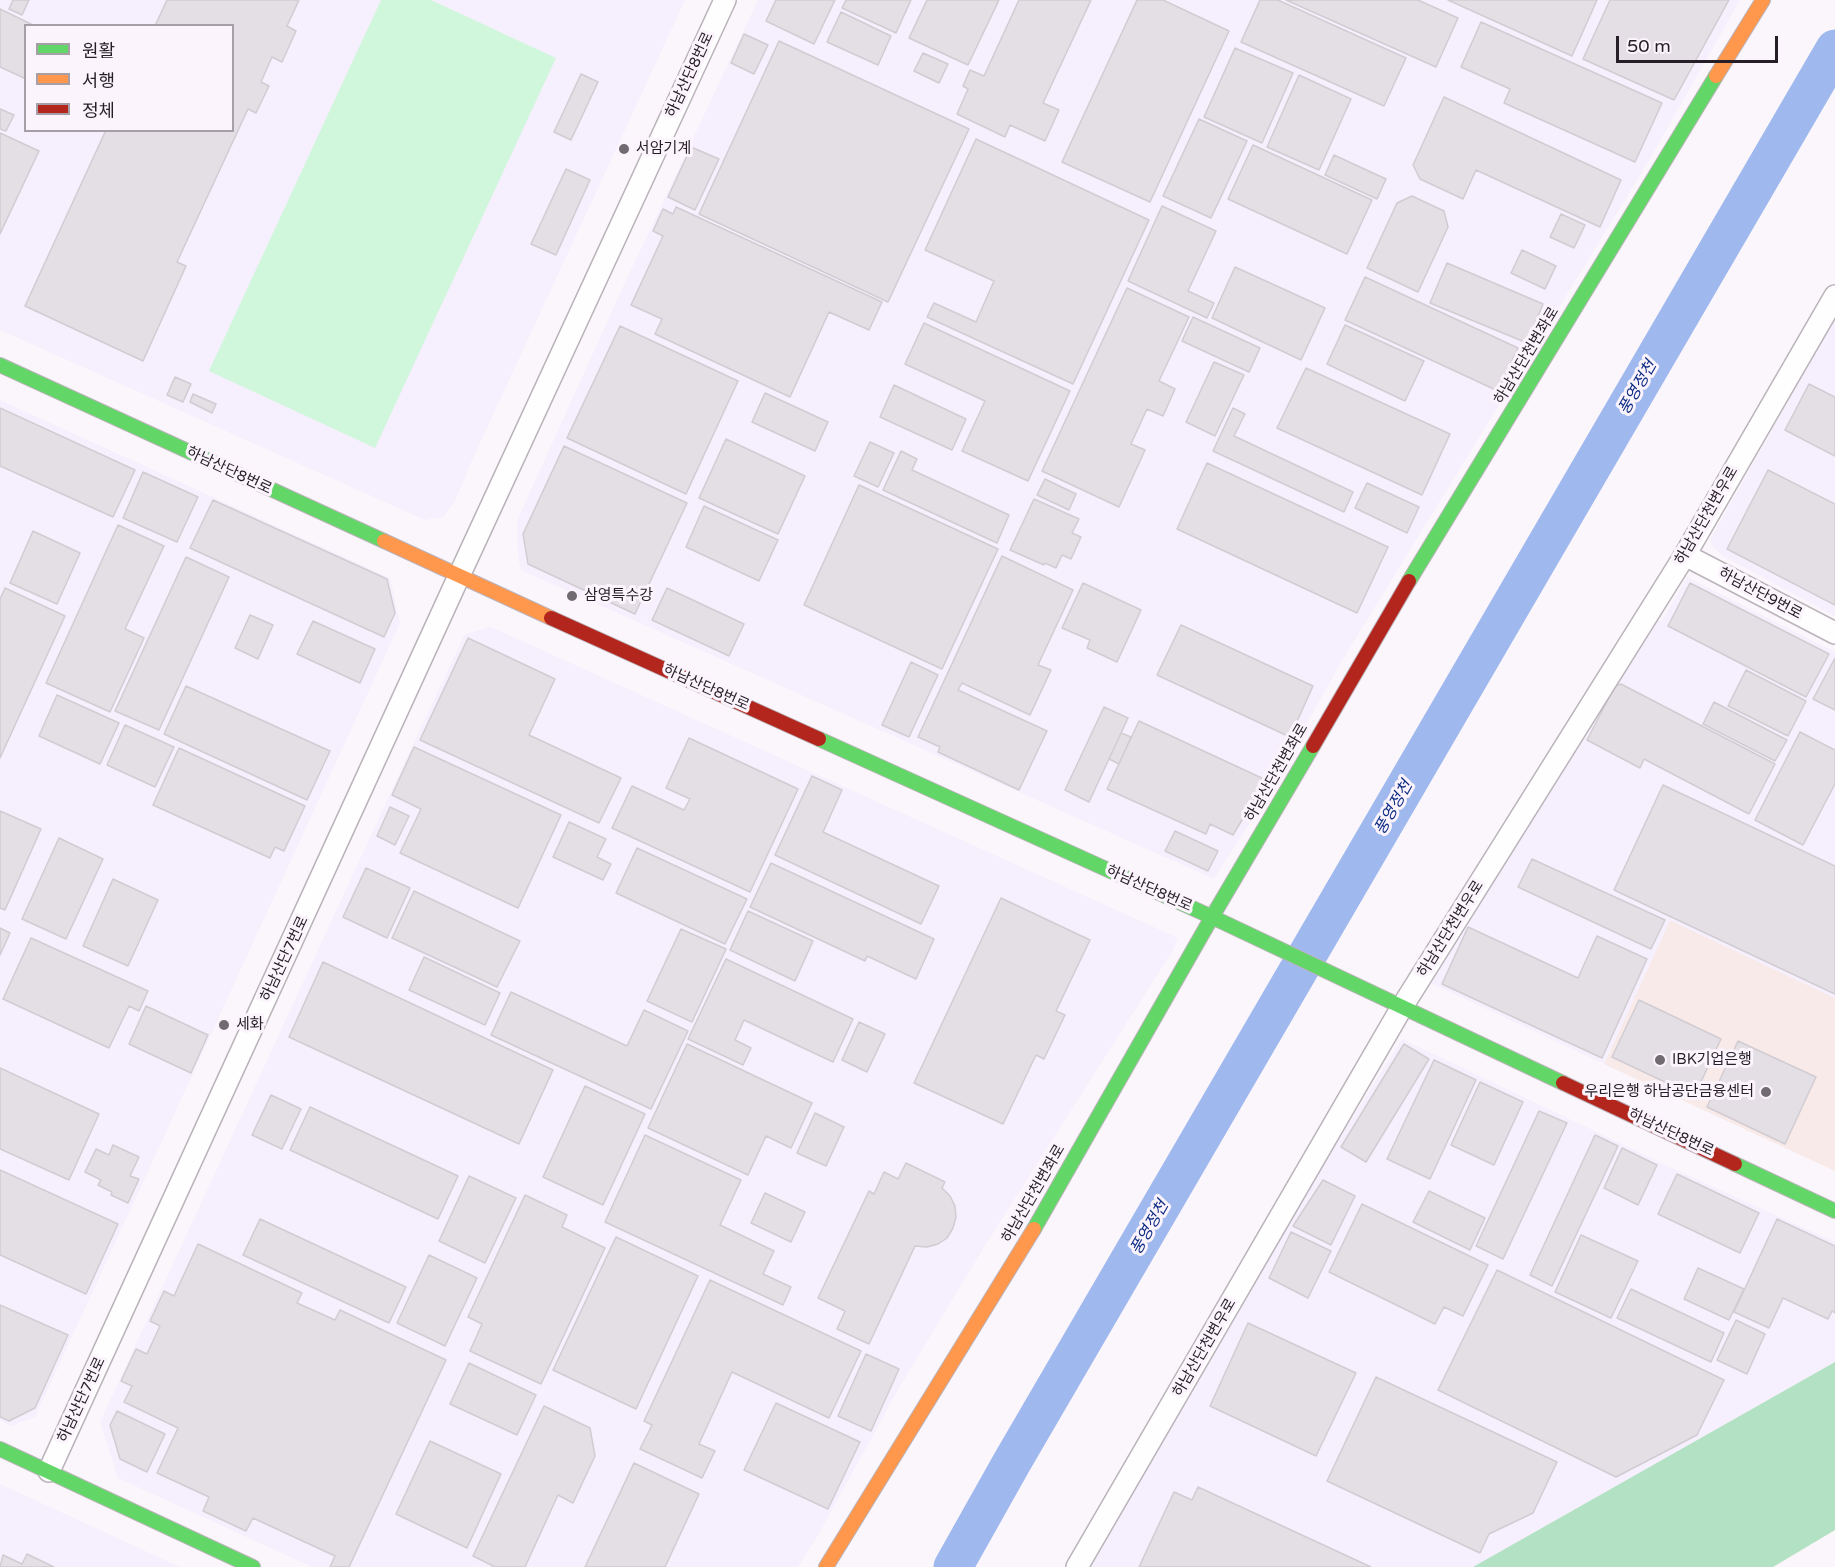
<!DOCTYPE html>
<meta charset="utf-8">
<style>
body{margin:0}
#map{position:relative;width:1835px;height:1567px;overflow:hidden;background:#fbf6fb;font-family:"Varela Round","Noto Sans KR",sans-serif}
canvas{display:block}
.legend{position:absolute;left:24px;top:24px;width:210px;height:108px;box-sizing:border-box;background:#fcf4fd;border:2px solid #a69fa7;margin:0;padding:8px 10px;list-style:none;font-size:18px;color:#261f27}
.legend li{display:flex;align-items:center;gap:12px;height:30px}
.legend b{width:30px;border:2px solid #a69fa7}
.scale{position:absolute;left:1616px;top:36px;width:162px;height:27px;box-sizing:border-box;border:3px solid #261f27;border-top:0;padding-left:8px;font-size:18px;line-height:21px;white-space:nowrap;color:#261f27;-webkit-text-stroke:4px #fcf4fd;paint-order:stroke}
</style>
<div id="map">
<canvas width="1835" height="1567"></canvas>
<ul class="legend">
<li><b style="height:8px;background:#63d668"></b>원활</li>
<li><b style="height:8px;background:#ff974d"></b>서행</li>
<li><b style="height:8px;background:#b3261e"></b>정체</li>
</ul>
<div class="scale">50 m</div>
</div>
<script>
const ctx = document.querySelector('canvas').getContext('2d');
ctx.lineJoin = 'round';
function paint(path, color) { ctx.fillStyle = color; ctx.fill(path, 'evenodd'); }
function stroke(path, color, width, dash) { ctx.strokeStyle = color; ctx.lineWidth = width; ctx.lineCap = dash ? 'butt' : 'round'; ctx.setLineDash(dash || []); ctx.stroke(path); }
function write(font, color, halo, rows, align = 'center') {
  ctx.font = font + ' "Varela Round","Noto Sans KR",sans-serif'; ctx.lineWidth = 6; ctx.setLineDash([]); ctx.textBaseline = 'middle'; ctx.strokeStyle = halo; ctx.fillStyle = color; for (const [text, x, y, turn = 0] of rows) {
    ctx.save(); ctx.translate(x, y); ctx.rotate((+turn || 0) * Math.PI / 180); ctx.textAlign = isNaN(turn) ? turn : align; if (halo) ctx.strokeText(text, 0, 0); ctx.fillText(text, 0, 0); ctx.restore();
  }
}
paint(new Path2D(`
 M1670,920l165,78v173l-231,-107z`), '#f8eae9');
paint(new Path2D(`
 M0,0h685l-212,458 -19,45 -11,14 -18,3 -425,-190zM26,26h206v104h-206z
 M758,0h982l-93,164 -304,495 -92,162 -37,58 -693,-309 -3,-14 -1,-35 106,-234z
 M1835,318v298l-112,-60 -10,-9 -3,-7z
 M0,400l390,178 10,45 -365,794 -24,9 -11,-6z
 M1687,577l148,75v346l-165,-78 -66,144 -173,-81 221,-362h10z
 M491,627l687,311 -5,12 -187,294 -86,142 -83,151 -19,30h-486l-194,-89 -18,-56 309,-669 56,-119z
 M1402,1039l274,131 159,72v120l-362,205h-384l242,-415z
 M0,1484l180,83h-180z`), '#f6effd');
paint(new Path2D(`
 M381,0h50l125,58 -181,390 -166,-77z`), '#d0f7dc');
paint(new Path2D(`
 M1835,1362v168l-62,37h-300z`), '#b3e1c3');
stroke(new Path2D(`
 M953,1567l59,-105 823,-1413`), '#9fb8ee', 39);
const building = new Path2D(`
 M13,0h16l-7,15 -13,-6z
 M167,0h132l-12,26 9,5 -14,31 -10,-5 -11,25 8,4 -13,27 -8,-4 -71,153 9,4 -43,95 -118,-55 81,-176h126v-104h-77z
 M776,0h59l-21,44 -48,-23z
 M846,0h65l-15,33 -54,-25z
 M927,0h72l-31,65 -59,-27z
 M1019,0h72l-48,103 16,7 -14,31 -35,-16 -5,12 -48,-23 11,-25 -5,-3 7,-16 14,6z
 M1137,0h26l66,31 -79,171 -88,-40z
 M1260,0h18l128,58 -22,48 -143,-64z
 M1286,0h132l40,18 -22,49z
 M1448,0h149l-25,56z
 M1610,0h119l-55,100 -91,-41z
 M0,9l35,17h-9v53l-26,-12z
 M841,12l50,24 -13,29 -51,-23z
 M1481,22l181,81 -27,59 -131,-59 6,-14 -49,-22z
 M744,34l24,11 -14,29 -23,-11z
 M779,41l190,88 -81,173 -189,-88z
 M1235,48l58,25 -31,70 -58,-26z
 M923,53l25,11 -9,19 -25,-12z
 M581,74l17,8 -27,58 -17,-8z
 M1299,75l52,24 -32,71 -52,-23z
 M1444,97l177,83 -21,47 -124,-57 -13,29 -43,-20 -7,-14z
 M0,109l14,6 -8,16 -6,-2z
 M1199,119l48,22 -36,77 -48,-22z
 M0,133l39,18 -39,83z
 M976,139l173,81 -76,164 -146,-67 7,-14 42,19 18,-41 -69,-31z
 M1253,145l119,55 -25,54 -119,-55z
 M691,147l28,12 -24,51 -27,-13z
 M1334,155l52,24 -9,20 -52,-24z
 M566,169l24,11 -34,75 -25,-11z
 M1412,196l32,15 4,16 -30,65 -51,-24 30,-65z
 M1162,206l54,25 -28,60 26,12 -7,15 -79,-37z
 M676,207l206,95 -13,28 -40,-18 -39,85 -135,-63 7,-15 -31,-14 32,-69 -10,-5 10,-22 10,5z
 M1561,214l24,11 -11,23 -24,-11z
 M1522,250l34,16 -11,23 -34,-16z
 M1447,263l96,41 -16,39 -97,-40z
 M1235,267l90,41 -24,52 -89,-42z
 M1365,277l153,71 -20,43 -153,-71z
 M1127,288l62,29 -30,64 16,8 -12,27 -16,-7 -16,35 14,6 -26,57 -77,-36z
 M1193,317l67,31 -11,24 -67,-31z
 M924,323l146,68 -42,90 -66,-30 23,-50 -80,-37z
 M1345,325l79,36 -19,40 -78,-37z
 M620,326l118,55 -52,113 -119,-56z
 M1214,362l30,13 -29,61 -29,-14z
 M1306,368l144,66 -28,61 -145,-67z
 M175,377l16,7 -8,18 -16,-7z
 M1809,384l26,13v59l-50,-26z
 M894,385l72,34 -14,31 -72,-33z
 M765,393l63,29 -13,29 -63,-29z
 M193,394l23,10 -4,9 -22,-11z
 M0,408l135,62 -22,47 -113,-51z
 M1233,408l12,6 -11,22 119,56 -9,20 -131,-61z
 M726,439l79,37 -27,58 -79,-36z
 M870,442l24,11 -16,34 -24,-11z
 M564,446l123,57 -52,111 -107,-50 -5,-30z
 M901,451l16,8 -5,11 97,45 -12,28 -114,-53z
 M1207,463l181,84 -31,66 -180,-84z
 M1768,470l67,34v101l-108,-56z
 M143,472l55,25 -21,45 -54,-24z
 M1045,479l31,15 -7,16 -32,-15z
 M1367,483l52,24 -12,26 -52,-25z
 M859,485l139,64 -56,120 -138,-64z
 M1034,499l45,20 -7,14 9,4 -10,22 -9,-4 -6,13 -11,-5 -1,2 -34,-15z
 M213,500l174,79 8,34 -11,24 -194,-89z
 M704,506l74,34 -19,41 -73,-34z
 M118,525l46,21 -39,83 19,9 -34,74 -64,-29z
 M33,531l47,22 -23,51 -47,-21z
 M1002,556l71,34 -35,75 13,5 -21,45 -68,-32 -4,7 89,41 -28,59 -81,-38 2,-5 -22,-10z
 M186,557l43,20 -70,153 -44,-19z
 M1083,583l58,27 -24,52 -30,-14 3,-8 -28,-12z
 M1690,583l139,71 -23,43 -138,-71z
 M5,588l60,28 -65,142v-159z
 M667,588l77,36 -15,32 -77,-36z
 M250,615l23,10 -15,34 -23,-11z
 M313,621l62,28 -15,34 -63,-29z
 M1181,625l132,61 -23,51 -133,-62z
 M468,638l87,41 -26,56 92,43 -22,45 -179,-83z
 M1835,658v52l-22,-11z
 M911,662l27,13 -29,62 -27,-12z
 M1746,670l60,31 -18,35 -60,-30z
 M1621,684l154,80 -26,50 -105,-55 -4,9 -53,-28 28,-54z
 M186,686l144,65 -23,49 -143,-66z
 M57,695l62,28 -19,41 -61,-28z
 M1714,702l73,38 -12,21 -72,-37z
 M1104,707l24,11 -39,84 -24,-12z
 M1139,721l127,59 -33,55 -23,-11 -4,10 -99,-45z
 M125,725l49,22 -19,40 -48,-22z
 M1800,732l35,18v34l-32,61 -48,-25z
 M1121,733l10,4 -12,27 -10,-5z
 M689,738l109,51 -48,103 -138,-64 20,-42 52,24 6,-11 -24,-11z
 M414,747l147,68 -43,93 -118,-55 21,-44 -29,-14z
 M179,748l126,58 -21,45 -9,-4 -5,11 -117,-53z
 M812,776l30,14 -19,42 116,54 -18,38 -146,-69z
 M1663,785l172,81v128l-221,-104z
 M390,807l19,9 -14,29 -18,-9z
 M0,811l41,18 -36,81 -5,-2z
 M569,822l37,17 -9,18 14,7 -8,16 -50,-23z
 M1175,831l43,20 -10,20 -43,-20z
 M59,838l44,21 -37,80 -44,-20z
 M637,848l110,51 -22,45 -109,-51z
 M1532,859l133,61 -14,29 -133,-62z
 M771,863l163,76 -18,40 -49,-23 -2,5 -115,-54z
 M366,868l44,20 -23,50 -44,-21z
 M113,879l45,21 -30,66 -45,-20z
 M414,891l106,50 -23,46 -105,-49z
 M1001,898l89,42 -34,71 9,4 -21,44 -8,-4 -33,69 -89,-41z
 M748,911l65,30 -18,40 -65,-31z
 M1468,927l110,51 19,-42 50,23 -45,99 -160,-74z
 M0,928l10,5 -10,22z
 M681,929l45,20 -34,73 -45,-21z
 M31,938l117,53 -9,20 -10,-5 -20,42 -106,-49z
 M424,957l76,36 -15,32 -76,-35z
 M726,959l127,60 -20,43 -89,-42 -9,20 16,8 -8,17 -55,-26z
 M323,962l230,108 -34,74 -230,-107z
 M511,992l116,54 17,-36 44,21 -37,78 -160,-74z
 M1639,1000l82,39 -22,47 -13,6 -74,-35z
 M146,1006l62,29 -17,38 -62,-29z
 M859,1022l26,12 -18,38 -25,-12z
 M1738,1041l78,36 -31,67 -78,-37z
 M687,1044l125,59 -21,45 -25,-12 -18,39 -100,-47z
 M1404,1044l25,15 -63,103 -25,-15z
 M1434,1060l42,20 -46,99 -43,-20z
 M0,1068l99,46 -30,66 -69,-31z
 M1480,1082l43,20 -29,63 -43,-20z
 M585,1086l60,28 -42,91 -60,-28z
 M271,1095l30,14 -19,40 -30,-14z
 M310,1107l148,69 -20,43 -148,-69z
 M1539,1111l28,12 -64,136 -27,-13z
 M815,1113l29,14 -18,39 -29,-13z
 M645,1135l96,45 -21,45 54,26 -11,23 28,13 -8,18 -178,-83z
 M1595,1135l23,11 -66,140 -22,-11z
 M113,1145l26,12 -9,19 9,3 -11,24 -17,-8 1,-3 -14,-7 3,-5 -16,-8 11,-23 13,6z
 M1622,1148l35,17 -19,40 -34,-17z
 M906,1163l39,19 -3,6 8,8 5,10 1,11 -3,11 -6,10 -9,6 -11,3 -12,-1 -46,98 -32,-15 8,-18 -27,-13 51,-107 5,3 10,-22 14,7z
 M0,1170l118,54 -32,70 -86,-39z
 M1677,1174l82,39 -19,40 -82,-39z
 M469,1176l47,22 -31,65 -46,-22z
 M1323,1180l32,16 -24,49 -38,-19z
 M1429,1191l56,27 -15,32 -57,-28z
 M765,1193l40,19 -14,30 -40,-19z
 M525,1195l42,20 -5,12 43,21 -64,136 -71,-33 12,-27 -14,-7z
 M1362,1204l126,61 -25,51 -19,-9 -9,17 -106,-52z
 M260,1219l146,68 -17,36 -146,-68z
 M1777,1219l58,27v67l-3,-2 -4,8 -45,-21 -14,30 -35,-16z
 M1291,1232l40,19 -23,47 -39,-20z
 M1581,1235l57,26 -27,57 -56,-26z
 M616,1237l82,39 -62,133 -83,-39z
 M198,1244l104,49 -5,10 38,17 5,-10 106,50 -97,207h-19l5,-11 -82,-38 -7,13 -43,-20 6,-14 -52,-24 21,-45 -54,-26 8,-16 -11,-5 15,-32 11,5 13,-28 -10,-5 14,-30 10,5z
 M429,1255l48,23 -32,68 -48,-23z
 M1698,1268l46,21 -15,31 -45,-21z
 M1497,1270l227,110 -27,55 -81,42 -178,-87z
 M710,1280l151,71 -32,67 -97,-46 -33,72 16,7 -13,27 -62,-29 12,-24 -8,-4z
 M1631,1289l93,44 -13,29 -94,-44z
 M0,1305l68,30 -33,73 -26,13 -9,-4z
 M1736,1320l29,14 -18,40 -30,-14z
 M1248,1323l108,50 -40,83 -106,-50z
 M866,1354l33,15 -28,62 -33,-15z
 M469,1363l67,32 -19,40 -67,-31z
 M1376,1377l181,85 -24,51 -44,21 -9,19 -153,-72z
 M776,1403l84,39 -32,67 -84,-39z
 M544,1406l46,22 5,28 -22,47 -15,-8 -33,72h-30l-22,-11z
 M117,1411l48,23 -18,38 -27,-13 -10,-34z
 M430,1441l71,33 -34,74 -71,-34z
 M634,1463l65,31 -34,73h-80z
 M1198,1487l173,80h-232l35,-75 18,8z
 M27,1554l27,13h-54l3,-12 19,9z`);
paint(building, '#e4dee5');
stroke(building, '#d1ccd2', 1.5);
const street = new Path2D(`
 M1685,555l150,78
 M49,1471l410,-895 266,-576
 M1077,1567l325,-560 283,-452 150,-259`);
const fast = new Path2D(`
 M0,365l384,176
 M1409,581l307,-505
 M819,739l393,178 351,166
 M1735,1164l100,47
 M1034,1229l178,-312 101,-171
 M0,1449l253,118`);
const slow = new Path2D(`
 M1716,76l47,-76
 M384,541l167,77
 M826,1567l208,-338`);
const jam = new Path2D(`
 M551,618l268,121
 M1313,746l96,-165
 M1563,1083l172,81`);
stroke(street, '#bab3ba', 24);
stroke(fast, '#bab3ba', 16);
stroke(slow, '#bab3ba', 16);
stroke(jam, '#bab3ba', 16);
stroke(street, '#fefefe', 21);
stroke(fast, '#63d668', 14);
stroke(slow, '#ff974d', 14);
stroke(jam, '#b3261e', 14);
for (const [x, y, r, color] of [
 [624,149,6,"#716a71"],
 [572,596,6,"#716a71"],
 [224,1025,6,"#716a71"],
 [1660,1060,6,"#716a71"],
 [1766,1092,6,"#716a71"]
]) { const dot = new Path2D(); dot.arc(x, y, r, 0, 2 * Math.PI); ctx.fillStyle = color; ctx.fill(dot); stroke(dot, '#fcf4fd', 2); }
write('15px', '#261f27', '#fcf4fd', [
 ["하남산단8번로",690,75,-65],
 ["하남산단천변좌로",1527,356,-59],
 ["하남산단8번로",229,471,25],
 ["하남산단천변우로",1707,516,-60],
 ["하남산단9번로",1760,594,28],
 ["하남산단8번로",706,688,24],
 ["하남산단천변좌로",1277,773,-60],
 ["하남산단8번로",1149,889,24],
 ["하남산단천변우로",1451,929,-58],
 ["하남산단7번로",285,959,-65],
 ["하남산단8번로",1671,1133,25],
 ["하남산단천변좌로",1034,1194,-60],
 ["하남산단천변우로",1205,1348,-60],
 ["하남산단7번로",82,1400,-65]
]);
write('15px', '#261f27', '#fcf4fd', [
 ["서암기계",636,149],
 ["삼영특수강",584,596],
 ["세화",236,1025],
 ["IBK기업은행",1672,1060],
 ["우리은행 하남공단금융센터",1754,1092,"right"]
], 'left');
write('italic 16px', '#0d2d83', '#fcf4fd', [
 ["풍영정천",1638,388,-60],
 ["풍영정천",1394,808,-60],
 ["풍영정천",1150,1228,-60]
]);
</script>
